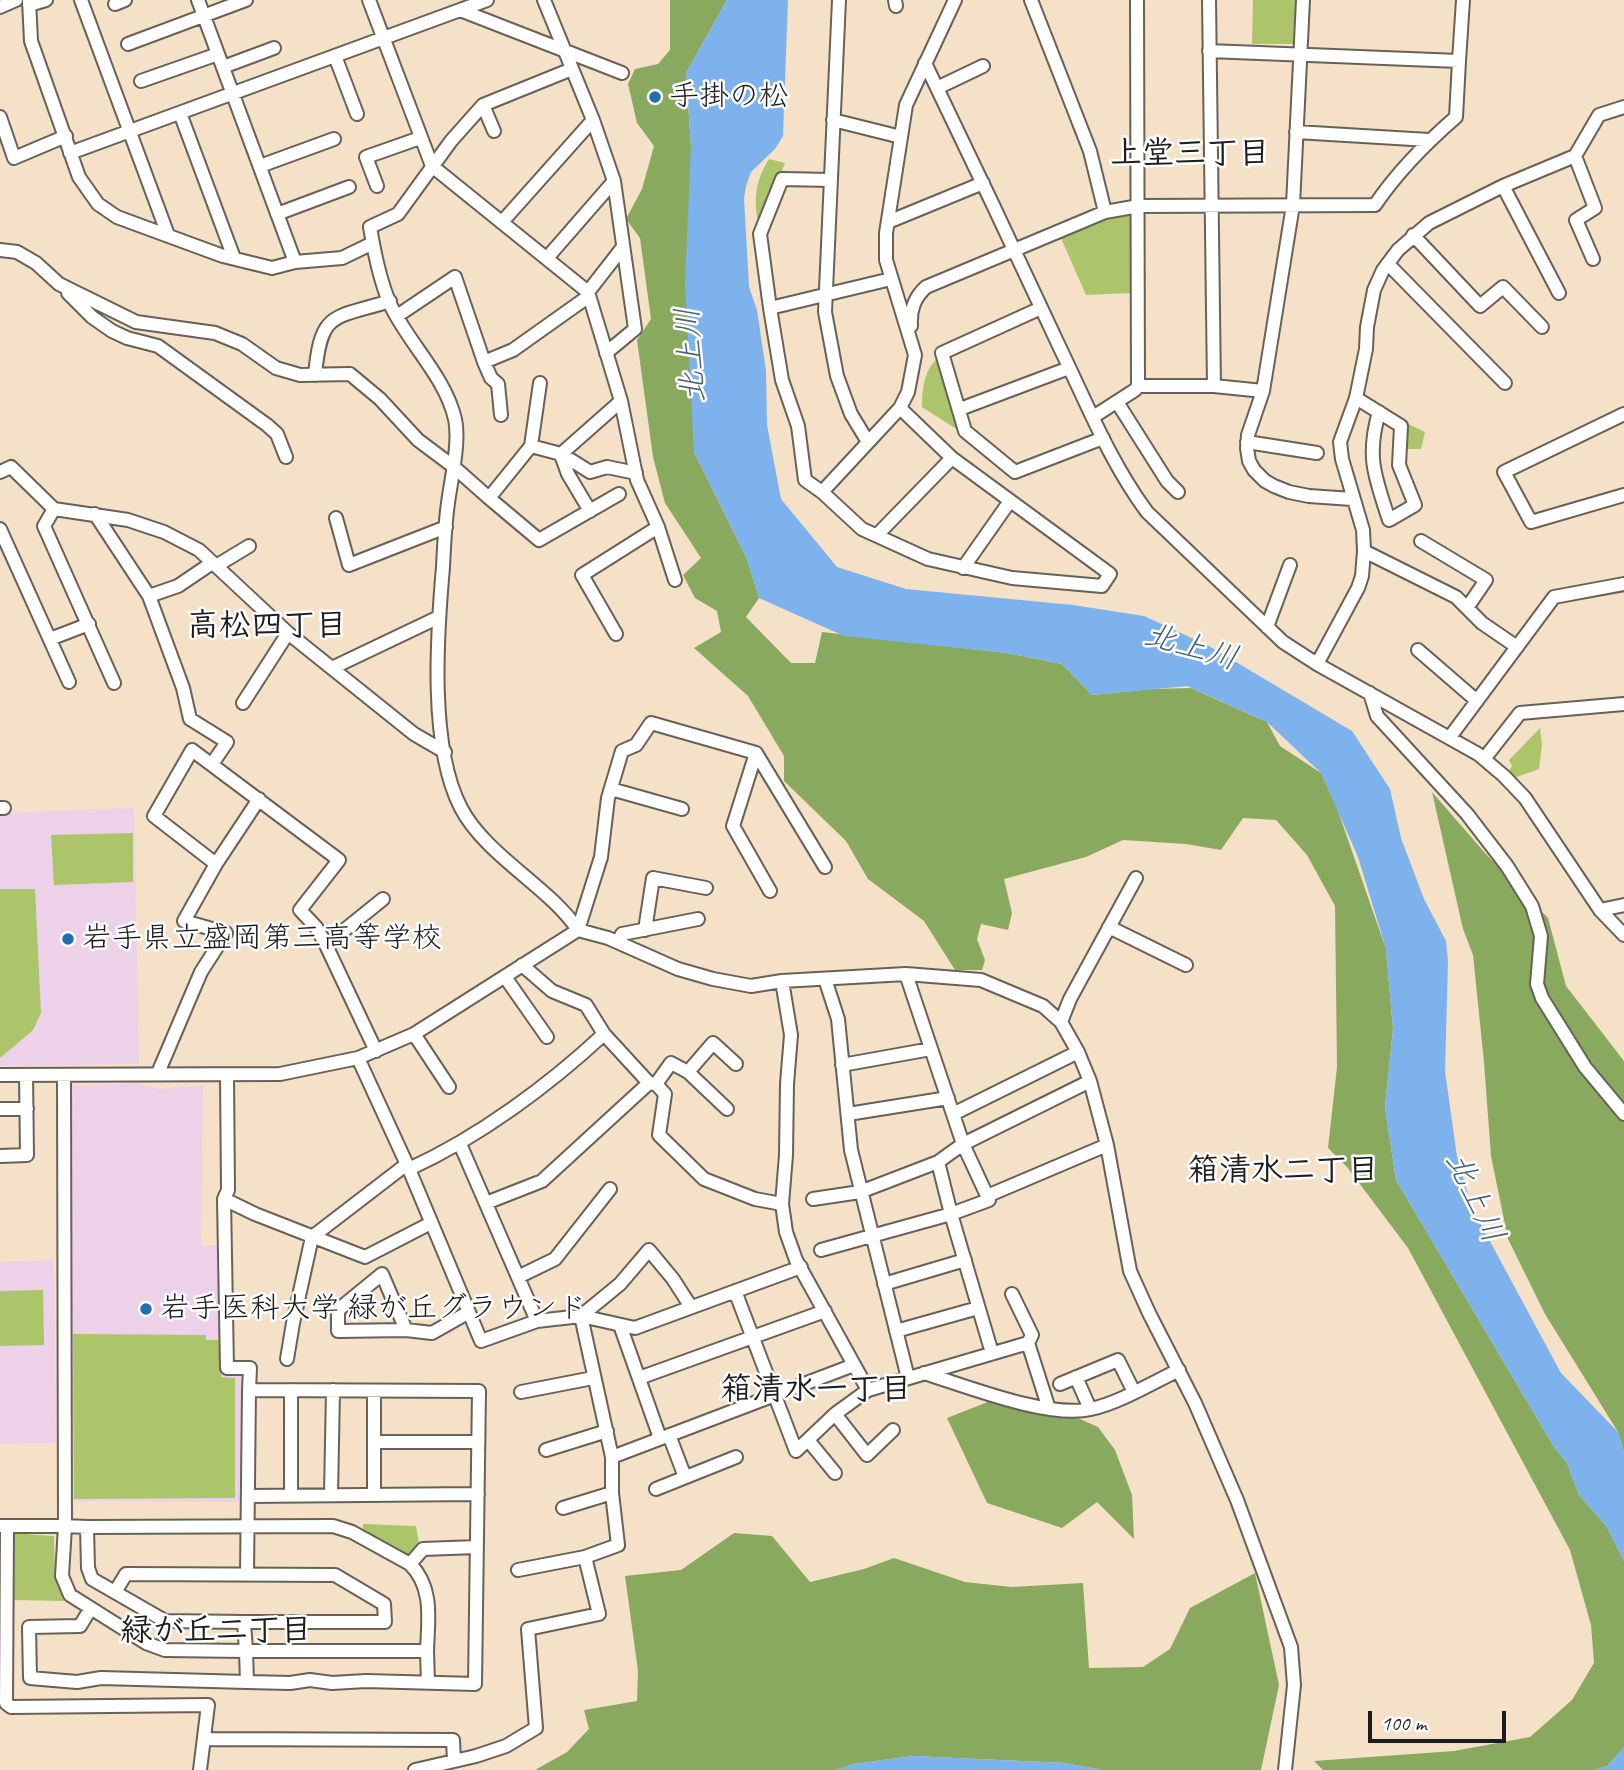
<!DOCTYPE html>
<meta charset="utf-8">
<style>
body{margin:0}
#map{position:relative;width:1624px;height:1770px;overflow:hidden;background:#f5e0c8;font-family:Caveat,sans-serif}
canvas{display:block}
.scale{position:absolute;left:1368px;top:1711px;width:138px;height:32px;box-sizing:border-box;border:4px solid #1c1c1c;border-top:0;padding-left:9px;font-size:21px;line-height:24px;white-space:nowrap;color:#1c1c1c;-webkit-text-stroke:5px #fff;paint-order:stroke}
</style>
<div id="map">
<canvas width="1624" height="1770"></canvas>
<div class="scale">100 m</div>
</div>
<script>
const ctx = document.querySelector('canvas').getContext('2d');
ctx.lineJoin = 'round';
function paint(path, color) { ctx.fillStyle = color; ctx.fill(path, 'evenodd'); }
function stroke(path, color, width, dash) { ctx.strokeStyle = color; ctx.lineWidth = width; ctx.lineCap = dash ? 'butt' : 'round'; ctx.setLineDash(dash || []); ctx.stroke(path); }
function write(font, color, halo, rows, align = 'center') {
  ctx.font = font + ' Caveat,"Klee One",sans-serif'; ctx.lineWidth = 5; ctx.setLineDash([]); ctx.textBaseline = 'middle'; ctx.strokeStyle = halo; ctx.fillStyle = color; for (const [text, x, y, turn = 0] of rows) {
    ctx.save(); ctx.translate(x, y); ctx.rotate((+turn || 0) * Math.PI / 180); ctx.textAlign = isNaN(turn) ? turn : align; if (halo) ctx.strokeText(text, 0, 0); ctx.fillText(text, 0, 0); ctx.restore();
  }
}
paint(new Path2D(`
 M134,808l5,256 -139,2v-253z
 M137,1083l22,6 44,-4 -2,160 19,1 2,127h21l1,3v126l-173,-1 -1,-415z
 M54,1260l2,183 -56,1v-182z`), '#edd1e9');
paint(new Path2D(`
 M1253,0h46l-3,44h-44z
 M769,159l16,4 -26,64c-6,-27 -4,-45 10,-68z
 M1127,215l6,3v75l-47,2 -25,-57 37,-16z
 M937,359h1l23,73 -39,-25c0,-16 2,-37 15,-48z
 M1406,423l19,9 -4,17h-17z
 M1540,728l2,17 -3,24 -25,9 -6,-5 4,-7 -3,-6z
 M133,833v49l-79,3 -3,-50z
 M0,889h35l6,124 -8,17 -33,28z
 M43,1290l1,55 -44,1v-55z
 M73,1334l133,1v5h14l1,37 14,1v120l-161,1z
 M363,1524l53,2 3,18 -11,11 -45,-26z
 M10,1533l44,3 1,42 9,23 -52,-1z`), '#acc46a');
paint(new Path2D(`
 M670,0h57l-41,73 5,73 3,306 53,107 12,39 -13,19 45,46h24l7,-31 185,21 55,11 30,31 60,-6 39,-1 76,34 13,24 41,27 16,35 49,141 7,80 -8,78 11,73 158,267 13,16 12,32 28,32 17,34v187l-17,18 -13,4h-271l-9,-9 140,-10 76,-14 42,-37 22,-37 -3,-38 -21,-75 -162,-302 -61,-81 -19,-19 9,-81 -2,-161 -28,-51 -31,-35 -33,-2 -22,32 -35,-6 -63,-4 -37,17 -82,22 8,34 -4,17 -27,-6 -4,15 8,21 -3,10h-27l-31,-49 -56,-42 -22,-38 -62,-60v-25l-36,-60 -54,-48 27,-16 -4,-21 -22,-13 -12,-23 18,-17 -36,-55 -12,-46 -16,-117 14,-21 -11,-81 -14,-19 16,-30 12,-43 -17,-23 -9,-39 7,-15 23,-5 12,-14z
 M1432,792l53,61 63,65 18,68 58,75v393l-6,-22 -73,-118 -37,-75 -17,-83 -7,-94 -11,-107 -10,-26z
 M998,1398l73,17 27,12 17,23 17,45 2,44 -37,-37 -35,26 -75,-25 -40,-85z
 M734,1533l38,3 38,46 54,-13 30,-11 71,24 47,5 71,-4 6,85 54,-1 27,-18 20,-41 65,-35 24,112 -18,85h-159l-37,-7 -152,-7 -59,8 -18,6h-301l32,-18 22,-23 -5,-19 53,-9 1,-30 -13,-95 56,-6z`), '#89aa5e');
paint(new Path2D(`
 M727,0h61l-5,136 -8,13 -24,23 -5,14 -2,12 5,89 8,23 9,61 1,54 14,74 56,68 69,22 167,16 71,11 65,30 143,85 38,58 11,49 23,61 22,42 2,20 -3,110 12,86 15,51 89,165 57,59 6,22v107l-17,-34 -28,-32 -12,-32 -13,-16 -158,-267 -11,-73 8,-78 -7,-80 -28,-92 -37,-84 -54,-51 -80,-36 -95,9 -30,-31 -55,-11 -163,-17 -85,-38 -12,-39 -53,-107 -9,-170 6,-136 -5,-73z
 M1624,1748v22h-30l13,-4z
 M913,1756l152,7 37,7h-266l18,-6z`), '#7eb2ec');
const minor = new Path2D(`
 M29,0l2,41 48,136 19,27 19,13 106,39 49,12 23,-6 47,-4 31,-15
 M81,0l87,235
 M198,0l97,262
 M369,0l63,166 156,126 33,109 16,79 21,47 17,53
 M544,0l49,120 21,61 21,148 -29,24
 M839,0l-14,312 12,64 14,38 17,28
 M895,0l1,6
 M1031,0l59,151 15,61
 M1209,0l5,386
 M1303,0l-10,205 -30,186 -15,44 -1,13 2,13 5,9 11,11 9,5 15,6 20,4 43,3
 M115,4l10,-4
 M29,5l17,-5
 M0,7l16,-7
 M460,10l27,-10
 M128,44l118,-44
 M1209,51l250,10 4,-61
 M335,56l22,58
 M925,63c46,95 91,190 135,285 27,56 50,114 87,164l136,130 34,22 161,90 26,22 21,22 75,112 24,25
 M223,67l51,-19
 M572,69l-89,36 -32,36 -53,73 -28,13c4,24 11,59 22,81 19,38 53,69 63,111 5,23 -4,61 -7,84 -3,21 -4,43 -5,64 -6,68 -14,180 18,241 25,48 89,79 117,122l30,8 70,31 35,10 38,7 31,-5 124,-7 75,6 62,26 18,16 17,30 12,29 17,64 23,126 19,42 46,90 42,97 54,147 3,38 -9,85
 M141,81l77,-27
 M937,88l46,-22
 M483,105l11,26
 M180,113l54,145
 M0,117l14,41 52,-22
 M833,120l68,17
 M1296,132l133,8
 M70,153l390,-143 162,63
 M1575,156l20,52 -19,12 17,39
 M260,166l74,-27
 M377,186l-11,-29 54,-19
 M1503,186l56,107
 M277,214l72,-27
 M502,222l91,-102
 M888,222l95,-39
 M1413,235l67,71 23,-19 39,40
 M0,250l17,2 19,11 23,21 77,38 79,11 27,11 34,24 24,7 50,-1 30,25 38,41 36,27 35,31 42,-52 30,8 60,-53
 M547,258l67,-77
 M1388,264l117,119
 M588,292l35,-45
 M68,293l24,24 20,14 15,7 31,8 109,79 10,9 9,23
 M770,308l-10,-74 22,-55 49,1
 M1041,308l-99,45 23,78 50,41 88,-34
 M397,316l58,-39 29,85 7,16 7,6 3,31
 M911,326c-1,-16 3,-28 15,-39l179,-75 34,-6 236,-1c23,-34 51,-62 81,-88l3,-56
 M484,362l29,-12 76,-54
 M315,375c6,-65 18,-56 75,-74
 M1138,386h76l49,5
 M1356,398l45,28 -2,39 16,40 -26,15c-14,-43 -23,-63 -10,-108
 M1117,402l50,79 11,11
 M900,408l52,50 158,116 -8,12 -90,-8 -84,-19 -66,-30 -40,-37 78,-84 8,-16 7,-37 -29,-95v-27l20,-128 49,-105
 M960,409l109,-41
 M1624,414l-120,58 27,50 93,-27
 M1093,417l42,-27 3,-4 -1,-386
 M1247,442l70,11
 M531,446l9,-63
 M561,455l7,19 22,37
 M564,462l7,-2 19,12 17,-5 29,6
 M0,472l11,-5 43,42 74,11 36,12 35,18 89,83 126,101 31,18
 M822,492l-17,-12 -7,-54 -16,-46 -12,-72 121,-29
 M489,498l50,42 80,-46
 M54,509l-10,17 70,157
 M95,514l54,82 34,92 7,31 37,23 -15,22
 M336,518l13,47 97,-38
 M0,529l69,153
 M877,535l75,-77
 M1421,541l65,39 -19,28
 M1364,551l92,46 26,26 35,24
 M216,566l33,-20
 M963,568l47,-67
 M149,596l29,-10 34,-23
 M1267,627l23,-62
 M616,634l-34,-59 76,-48
 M50,639l39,-15
 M1418,650l59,51
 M1317,664l41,-76 4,-12 2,-25 -1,-21 -21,-71 -2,-17 16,-44 10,-49 1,-22 7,-37 9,-20 15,-20 31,-27 74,-37 72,-30 24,-41 25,-8
 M332,668l107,-51
 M1370,693l7,23 90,98 40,52 25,40 9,30 -4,48 5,14 43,69 39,47
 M243,703l45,-70
 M1450,737l104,-140 70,-13
 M756,753l-23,73 37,65
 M1484,759l36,-46 104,-9
 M611,789l71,20
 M0,808h4
 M216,864l43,-65
 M1600,910l24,-5
 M1109,927l77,38
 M645,930l8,-52 53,10
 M618,942l4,-8 76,-15
 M326,945l57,-46
 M522,965l30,26 34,14 18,29 45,49 7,1 9,10 -6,41 45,44 51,20 27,5
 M906,974l57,170 26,56 -38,14 41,139
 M505,977l42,60
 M825,979l13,40 13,131 57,228
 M782,981l9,54 -4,49 -1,71 -4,49 4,28 10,28 72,130
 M1061,1022l9,-23 66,-121
 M414,1034l35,53
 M358,1058l51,111 72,172 56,-20 44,-5 54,12 166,-61
 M842,1065l89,-16
 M688,1072l39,37
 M158,1073l43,-101 25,-39 -42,-12 32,-57 -62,-48 38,-66 147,110 -39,50 16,17 9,16 51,108
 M0,1075l280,-1 78,-16 56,-24 164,-104 23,-73 7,-59 14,-47 14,-6 15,-22 105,30 69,114
 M227,1075l1,115 -4,9 31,15 110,43 66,-34
 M656,1084l15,-21 17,9 25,-29 23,21
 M0,1109h27
 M848,1114l100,-16
 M953,1114l125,-62
 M460,1144l77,177
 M0,1156l27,-1 -1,-80
 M409,1169c70,-32 139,-83 195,-135
 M987,1196l120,-51
 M813,1199l47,-7 78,-30
 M486,1203l56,-22 107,-98
 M821,1250l130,-36 -13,-52 25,-18 127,-63
 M518,1277l37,-18 55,-70
 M884,1284l81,-24
 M735,1291l61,160 39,-37 32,41 26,-25
 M1012,1294l20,41 -4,8
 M581,1316l39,-32 29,-34 24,29 18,28
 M620,1325l40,113
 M406,1330l-24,-56 -44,36v21l68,-1 26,3 37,-21
 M896,1331l82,-23
 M287,1359l6,-36 19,-86 95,-73
 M924,1373c42,13 125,46 167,36 28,-6 61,-26 88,-39
 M1076,1377l14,32
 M639,1378l186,-67
 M1060,1384l58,-24 16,32
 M521,1392l72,-14
 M835,1414l33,-24 160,-47 21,66
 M669,1435l16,42
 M808,1440l27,33
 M374,1442h104
 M546,1450l61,-19
 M612,1457l242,-92
 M656,1489l80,-32
 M331,1495l2,-105
 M374,1495v-104
 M248,1496l230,-2
 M291,1496v-106
 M563,1508l49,-15
 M0,1526h65l-1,-451
 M7,1526l-1,177 5,4 197,-2 -8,65
 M65,1526l22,1 1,41 4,11 73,42 79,1 2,29 -81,-1 -19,-7 -76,-48 -8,-19z
 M87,1527l246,-1 19,6 58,32 13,-15 54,-2
 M410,1564c24,24 18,56 17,87
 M518,1570l67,-13
 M247,1575l2,-185
 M115,1592l11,-18 209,1 49,29 1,18h-141
 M91,1608l-11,18 -51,1 1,51 47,4 24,-4 146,4 43,1 20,-3 22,3 34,-2 109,3 4,-293 -230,-1 1,-22h-23l-3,-169
 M247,1682l-1,-31h181l1,32
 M205,1739l248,1 1,21
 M415,1770l61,-14 30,-10 30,-18 -8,-99 71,-15 -14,-57 33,-12 -6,-52v-36l-31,-141`);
stroke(minor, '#686158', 16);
stroke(minor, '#fff', 12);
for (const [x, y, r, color] of [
 [655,97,7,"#1f6fb2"],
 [68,939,7,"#1f6fb2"],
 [146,1309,7,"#1f6fb2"]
]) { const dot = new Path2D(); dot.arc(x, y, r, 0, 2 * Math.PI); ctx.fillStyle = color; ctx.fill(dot); stroke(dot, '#fff', 2.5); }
write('30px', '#1c1c1c', '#fff', [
 ["手掛の松",669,97],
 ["岩手県立盛岡第三高等学校",82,939],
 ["岩手医科大学 緑が丘グラウンド",160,1309]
], 'left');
write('bold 32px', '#1c1c1c', '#fff', [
 ["上堂三丁目",1190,155],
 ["高松四丁目",267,627],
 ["箱清水二丁目",1283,1172],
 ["箱清水一丁目",816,1391],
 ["緑が丘二丁目",216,1632]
]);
write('italic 32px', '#48607a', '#fff', [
 ["北上川",692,355,-94],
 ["北上川",1191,648,16],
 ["北上川",1474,1198,65]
]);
</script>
